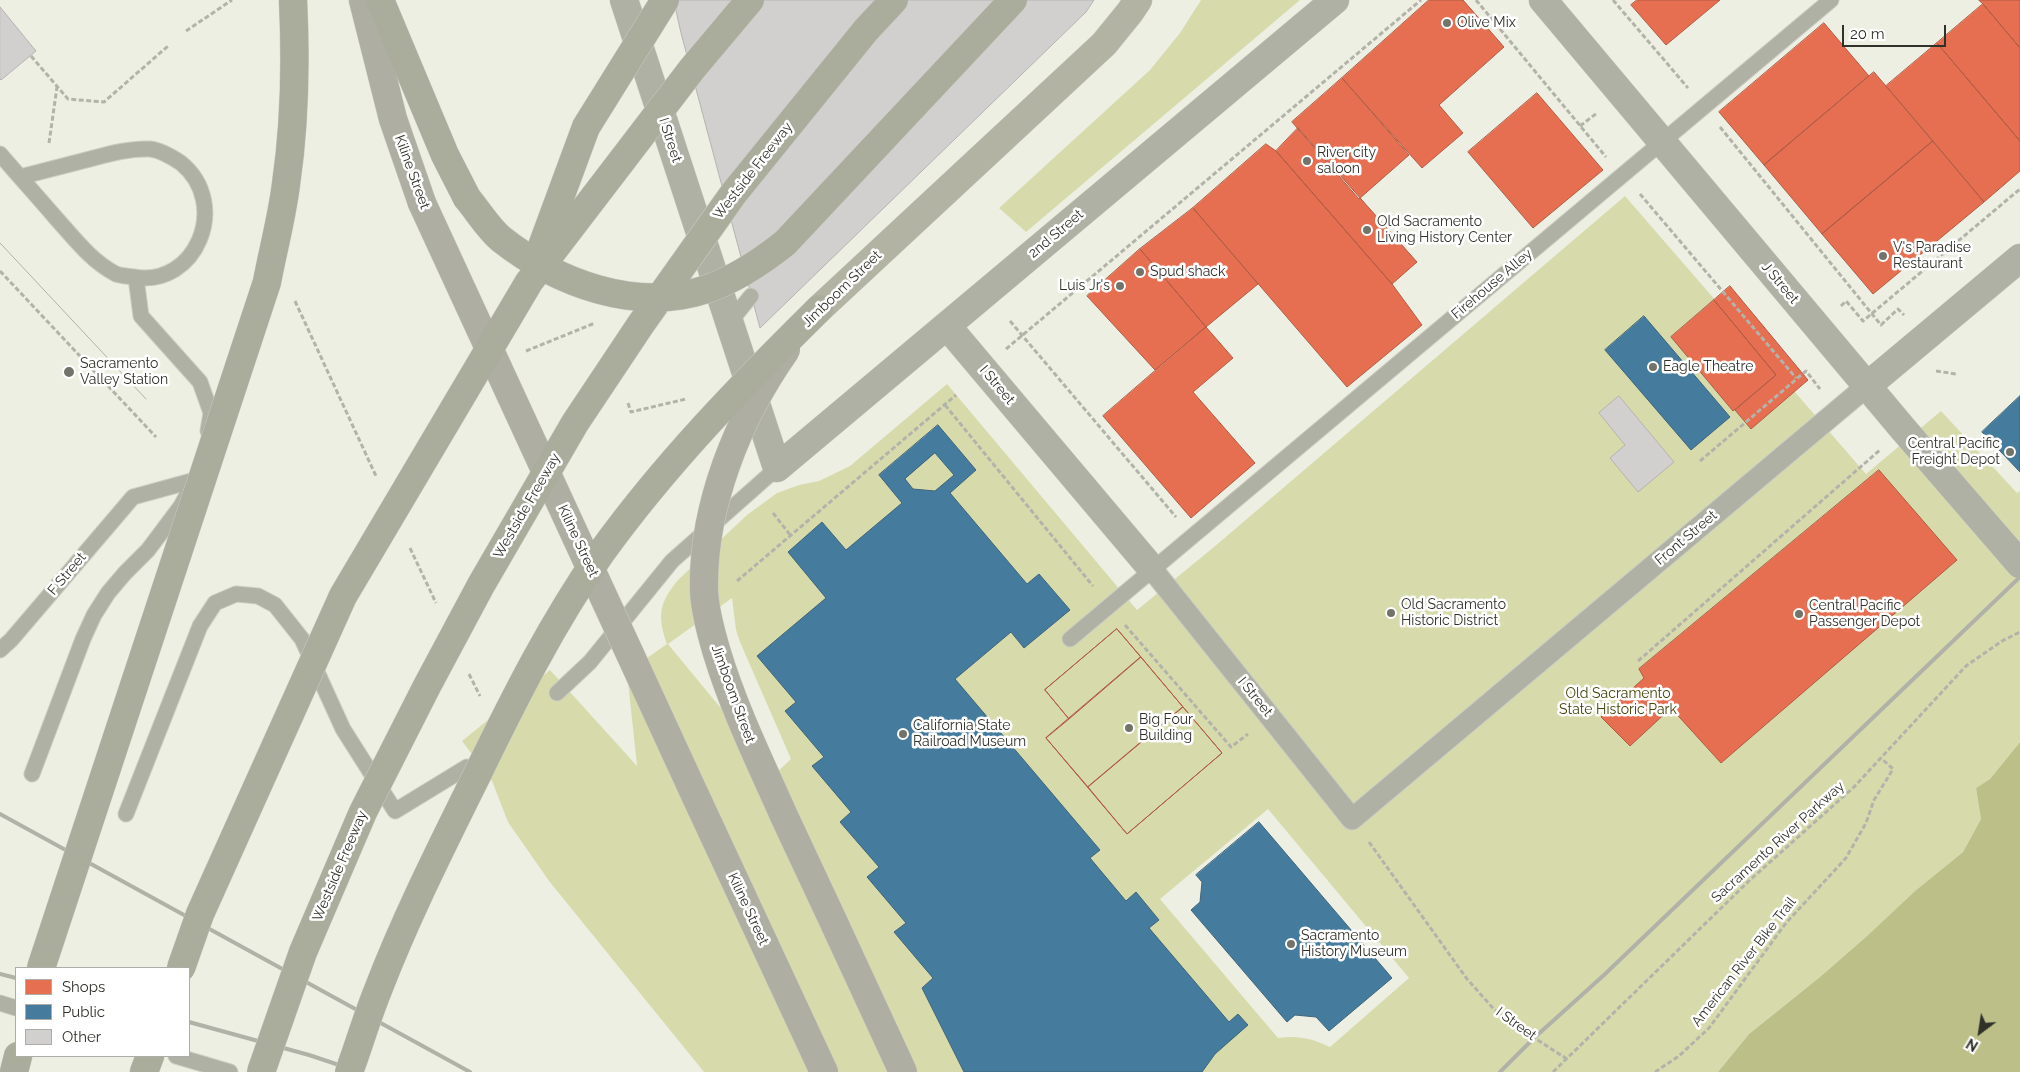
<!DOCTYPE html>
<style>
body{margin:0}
#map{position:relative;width:2020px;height:1072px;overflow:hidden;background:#eeefe3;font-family:Raleway,sans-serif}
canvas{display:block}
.legend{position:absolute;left:15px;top:967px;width:175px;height:90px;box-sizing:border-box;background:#fff;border:1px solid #acada9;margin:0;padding:6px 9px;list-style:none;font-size:15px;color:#303129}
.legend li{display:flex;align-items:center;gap:10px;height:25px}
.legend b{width:25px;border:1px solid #acada9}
.north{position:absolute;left:1955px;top:1007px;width:50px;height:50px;-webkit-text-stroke:4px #fff;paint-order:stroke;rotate:211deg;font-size:14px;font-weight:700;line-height:20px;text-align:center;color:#303129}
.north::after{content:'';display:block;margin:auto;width:18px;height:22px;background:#303129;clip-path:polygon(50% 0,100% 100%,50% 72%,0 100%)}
.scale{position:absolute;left:1842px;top:25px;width:104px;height:22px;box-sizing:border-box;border:2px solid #303129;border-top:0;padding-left:6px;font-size:15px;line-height:18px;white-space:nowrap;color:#303129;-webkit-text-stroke:4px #fff;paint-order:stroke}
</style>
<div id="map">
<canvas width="2020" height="1072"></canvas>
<ul class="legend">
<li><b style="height:14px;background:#e76f51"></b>Shops</li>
<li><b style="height:14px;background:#457b9d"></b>Public</li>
<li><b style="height:14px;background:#d2d0cf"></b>Other</li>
</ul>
<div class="north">N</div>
<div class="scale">20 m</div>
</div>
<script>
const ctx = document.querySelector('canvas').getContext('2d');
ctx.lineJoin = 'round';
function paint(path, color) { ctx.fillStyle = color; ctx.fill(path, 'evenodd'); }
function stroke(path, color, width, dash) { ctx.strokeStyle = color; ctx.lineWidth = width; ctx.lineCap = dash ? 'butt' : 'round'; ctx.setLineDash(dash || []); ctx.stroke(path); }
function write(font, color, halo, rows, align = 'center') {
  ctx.font = font + ' Raleway,sans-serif'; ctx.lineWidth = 5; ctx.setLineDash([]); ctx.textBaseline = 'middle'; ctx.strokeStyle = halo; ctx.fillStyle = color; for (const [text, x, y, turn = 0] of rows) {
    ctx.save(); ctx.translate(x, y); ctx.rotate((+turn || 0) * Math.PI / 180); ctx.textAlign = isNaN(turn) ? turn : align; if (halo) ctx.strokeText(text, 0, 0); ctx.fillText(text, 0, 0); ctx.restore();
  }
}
paint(new Path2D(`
 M1201,0h99l-274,232 -27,-24 151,-138 30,-37z
 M1625,196l241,278 75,-63 76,82 3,-2v251l-30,37 -14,9 5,31 -18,33 -48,39 -48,45 -47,41 -71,57 -31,38h-1014l-155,-191 -41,-59 -16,-41 -30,-40 88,-71 87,96 -10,-94 40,-28c-10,-28 -8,-41 11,-64l69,-65 30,-22 22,-8 20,-4 31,-15 97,-82 190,226 77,-63zM732,598l4,32 4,12 51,117 -16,15 -107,-130zM1268,809l141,169 -79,69c-18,-9 -33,-12 -52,-9l-118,-139z`), '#d7dbac');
paint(new Path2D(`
 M2020,742v330h-302l31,-38 71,-57 47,-41 48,-45 48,-39 18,-33 -5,-31 14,-9z`), '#bcbf87');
const shops = new Path2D(`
 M1429,0h34l41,47 -65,58 24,28 -41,35 -80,-90z
 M1637,0h83l-54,45 -35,-40z
 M1979,0h41v48l-37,-44z
 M1983,4l37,44v93l-83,-98z
 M1824,23l45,53 -105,89 -45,-53z
 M1937,43l83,98v30l-36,31 -98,-116z
 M1874,72l59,69 -111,93 -58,-69z
 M1342,78l67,77 -50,44 -67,-77z
 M1537,93l66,77 -70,58 -65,-76z
 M1298,128l119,134 -25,22 -116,-133z
 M1933,141l51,61 -111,92 -51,-60z
 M1266,144l10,7 116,133 30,41 -75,62 -154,-179z
 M1193,208l65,76 -52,43 -66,-78z
 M1140,249l66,78 -51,43 -68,-74z
 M1730,286l78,94 -57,49 -16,-19 41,-35 -62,-75z
 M1714,300l62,75 -43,36 -62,-74z
 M1206,327l27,31 -40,34 62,71 -64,55 -88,-102z
 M1879,470l78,90 -236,203 -50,-55 -41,38 -29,-29 43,-39 -5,-9z
 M1117,629l105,124 -95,81 -81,-96 23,-19 -24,-29z
 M1117,629l24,28 -72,62 -24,-29z
 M1141,657l42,50 -95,80 -42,-49z
 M1183,707l39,46 -95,81 -39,-47z`);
paint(shops, '#e76f51');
stroke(shops, '#b05c45', 1);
const public = new Path2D(`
 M1644,316l86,101 -39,33 -86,-100z
 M2020,396v76l-38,-40z
 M938,425l38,45 -26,23 77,91 12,-10 31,36 -46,38 -13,-16 -56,47 145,171 -10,8 36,43 10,-9 23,28 -10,8 80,94 9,-8 10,11 -33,29 -13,18h-238l-42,-84 11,-10 -39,-46 12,-9 -39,-46 12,-10 -39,-45 11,-10 -39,-46 12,-9 -39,-46 11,-9 -39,-46 69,-58 -38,-46 34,-30 24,28 56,-47 -23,-28zM935,453l19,22 -19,16 -22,-2 -8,-10z
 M1259,822l133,156 -63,53 -13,-14 -21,-2 -8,7 -96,-112 9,-8 2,-20 -6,-7z`);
paint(public, '#457b9d');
stroke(public, '#3f657a', 1);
const building = new Path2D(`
 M674,0h420l-8,12 -326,316 -79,-295z
 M0,7l36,44 -35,29 -1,-1z
 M1619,396l55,66 -36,30 -28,-34 15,-13 -26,-32z`);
paint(building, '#d2d0cf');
stroke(building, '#b5b3b1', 1);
const service = new Path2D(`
 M0,154c18,21 37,42 55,63 18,20 36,44 61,57 5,2 12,2 18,3 62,11 97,-73 47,-114 -9,-6 -20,-13 -31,-14 -20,-1 -41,5 -60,10 -23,6 -46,12 -70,18
 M136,278l5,38 59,66 11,31 -3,18
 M729,323l22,-27
 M1070,639l761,-639
 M0,650l11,-10 122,-143 62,-17
 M557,693l33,-31 82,-101 105,-93
 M32,774l51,-135 11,-24 14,-22 17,-20 23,-23 33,-44 6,-11
 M126,814l74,-188 15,-23 21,-9 22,2 17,9 27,34 41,90 52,82 72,-44
 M0,1003l16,5
 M176,1056l54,16`);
const pedestrian = new Path2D(`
 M1152,569l200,250 515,-433`);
const minor = new Path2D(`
 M624,0l153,468 558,-468
 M1543,0l361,430 116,134
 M947,326l205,243
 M1867,386l153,-128`);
const secondary = new Path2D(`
 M363,0l30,119 29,84
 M695,795l129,277`);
const primary = new Path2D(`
 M819,309l285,-265 26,-32 8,-12`);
const motorway = new Path2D(`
 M380,0l65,155 22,43
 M14,1072l4,-16
 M144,1072l6,-16`);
stroke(service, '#cbccc2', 17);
stroke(pedestrian, '#cbccc2', 23);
stroke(minor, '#cbccc2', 29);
stroke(secondary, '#cbccc2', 29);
stroke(primary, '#cbccc2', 29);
stroke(motorway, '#cbccc2', 29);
stroke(new Path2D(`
 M1476,0l130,157
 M1613,0l75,88
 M186,31l46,-31
 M31,56l37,43 36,3 64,-56
 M1580,126l17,-13
 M1720,127l161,198 17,-16 6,6
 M49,143l8,-56
 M1640,194l156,184
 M0,271l156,166
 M295,301l81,175
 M1841,306l5,-5 17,20 157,-132
 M1010,321l166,196
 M1006,349l415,-349
 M526,351l69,-28
 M1936,371l20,3
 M628,403l3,9 55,-13
 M945,405l148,181
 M1700,461l106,-90 14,18
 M773,513l18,23
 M410,548l26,55
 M737,581l219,-186
 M1125,625l106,122 17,-13
 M1638,661l242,-211
 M469,674l11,22
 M1369,842l98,137 25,28 13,12 62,40
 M1553,1072l198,-193 103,-92 112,-121 36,-25 18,-9
 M1655,1072l24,-16 30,-28 77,-105 60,-65 20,-35 8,-23 19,-31 -12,-11`), '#b2b4aa', 3, [5, 2.5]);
stroke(service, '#b0b1a5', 15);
stroke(pedestrian, '#b0b1a5', 21);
stroke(minor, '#b0b1a5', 28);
stroke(secondary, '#aeafa2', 28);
stroke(primary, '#b2b3a3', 28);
stroke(motorway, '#aaac9c', 28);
stroke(new Path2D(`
 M0,243l146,156`), '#b0b2a7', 1);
stroke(new Path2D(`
 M0,814l470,258
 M0,974l16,4
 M189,1022l120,33 51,17
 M1500,1072l34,-34 70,-63 416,-398`), '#b0b2a7', 4);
const secondaryBridge = new Path2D(`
 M422,203l273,592
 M786,350c-48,68 -84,157 -82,241 1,21 7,42 13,62 17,56 43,109 67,163 40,85 80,171 119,256`);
const motorwayBridge = new Path2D(`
 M467,198c11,13 21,30 34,41 56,44 135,74 206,50 29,-10 54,-27 78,-46l228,-243
 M538,257l48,-130 79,-127
 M41,968l226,-686c6,-32 15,-65 19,-98 9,-61 10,-122 7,-184
 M181,968l19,-54 143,-318 186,-314 163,-213 58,-69
 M261,1072l42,-120 60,-140 64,-126 54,-101 94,-162 66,-99 93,-131 132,-163 28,-30
 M349,1072c10,-27 18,-55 29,-82 28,-73 64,-144 99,-215 37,-76 75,-152 124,-222 64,-89 140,-167 218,-244`);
stroke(secondaryBridge, '#cbccc2', 29, []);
stroke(motorwayBridge, '#cbccc2', 29, []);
stroke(secondaryBridge, '#aeafa2', 28);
stroke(motorwayBridge, '#aaac9c', 28);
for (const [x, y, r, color] of [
 [1447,23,5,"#72746a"],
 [1307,161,5,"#72746a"],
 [1367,230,5,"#72746a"],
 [1883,256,5,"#72746a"],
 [1140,272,5,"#72746a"],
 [1120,286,5,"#72746a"],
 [1653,367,5,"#72746a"],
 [69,372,6,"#72746a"],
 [2010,452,5,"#72746a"],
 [1391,613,5,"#72746a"],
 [1799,614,5,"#72746a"],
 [1129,728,5,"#72746a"],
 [903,734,5,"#72746a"],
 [1291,944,5,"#72746a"]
]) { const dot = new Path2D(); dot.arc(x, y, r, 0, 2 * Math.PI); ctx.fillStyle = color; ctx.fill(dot); stroke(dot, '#fff', 2); }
write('14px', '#303129', '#fff', [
 ["Olive Mix",1457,23],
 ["River city",1317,153],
 ["saloon",1317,169],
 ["Old Sacramento",1377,222],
 ["Living History Center",1377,238],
 ["V's Paradise",1893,248],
 ["Restaurant",1893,264],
 ["Spud shack",1150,272],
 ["Luis Jr's",1110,286,"right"],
 ["Sacramento",80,364],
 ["Valley Station",80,380],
 ["Eagle Theatre",1663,367],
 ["Central Pacific",2000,444,"right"],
 ["Freight Depot",2000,460,"right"],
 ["Old Sacramento",1401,605],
 ["Historic District",1401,621],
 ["Central Pacific",1809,606],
 ["Passenger Depot",1809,622],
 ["Big Four",1139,720],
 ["Building",1139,736],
 ["California State",913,726],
 ["Railroad Museum",913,742],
 ["Sacramento",1301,936],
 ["History Museum",1301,952]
], 'left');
write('14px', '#303129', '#fff', [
 ["I Street",670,140,72],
 ["Westside Freeway",753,171,-52],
 ["Kiline Street",412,172,70],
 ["2nd Street",1056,234,-40],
 ["J Street",1780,283,50],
 ["Firehouse Alley",1492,284,-40],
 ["Jimboom Street",842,289,-44],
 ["I Street",997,385,50],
 ["Westside Freeway",527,506,-60],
 ["Front Street",1686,538,-40],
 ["Kiline Street",578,541,65],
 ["F Street",67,574,-50],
 ["Jimboom Street",733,694,70],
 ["I Street",1255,697,51],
 ["Sacramento River Parkway",1778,842,-42],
 ["Westside Freeway",340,866,-67],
 ["Kiline Street",748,909,65],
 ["American River Bike Trail",1744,962,-52],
 ["I Street",1516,1024,36]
]);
write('14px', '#44460b', '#fff', [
 ["Old Sacramento",1618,694],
 ["State Historic Park",1618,710]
]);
</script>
